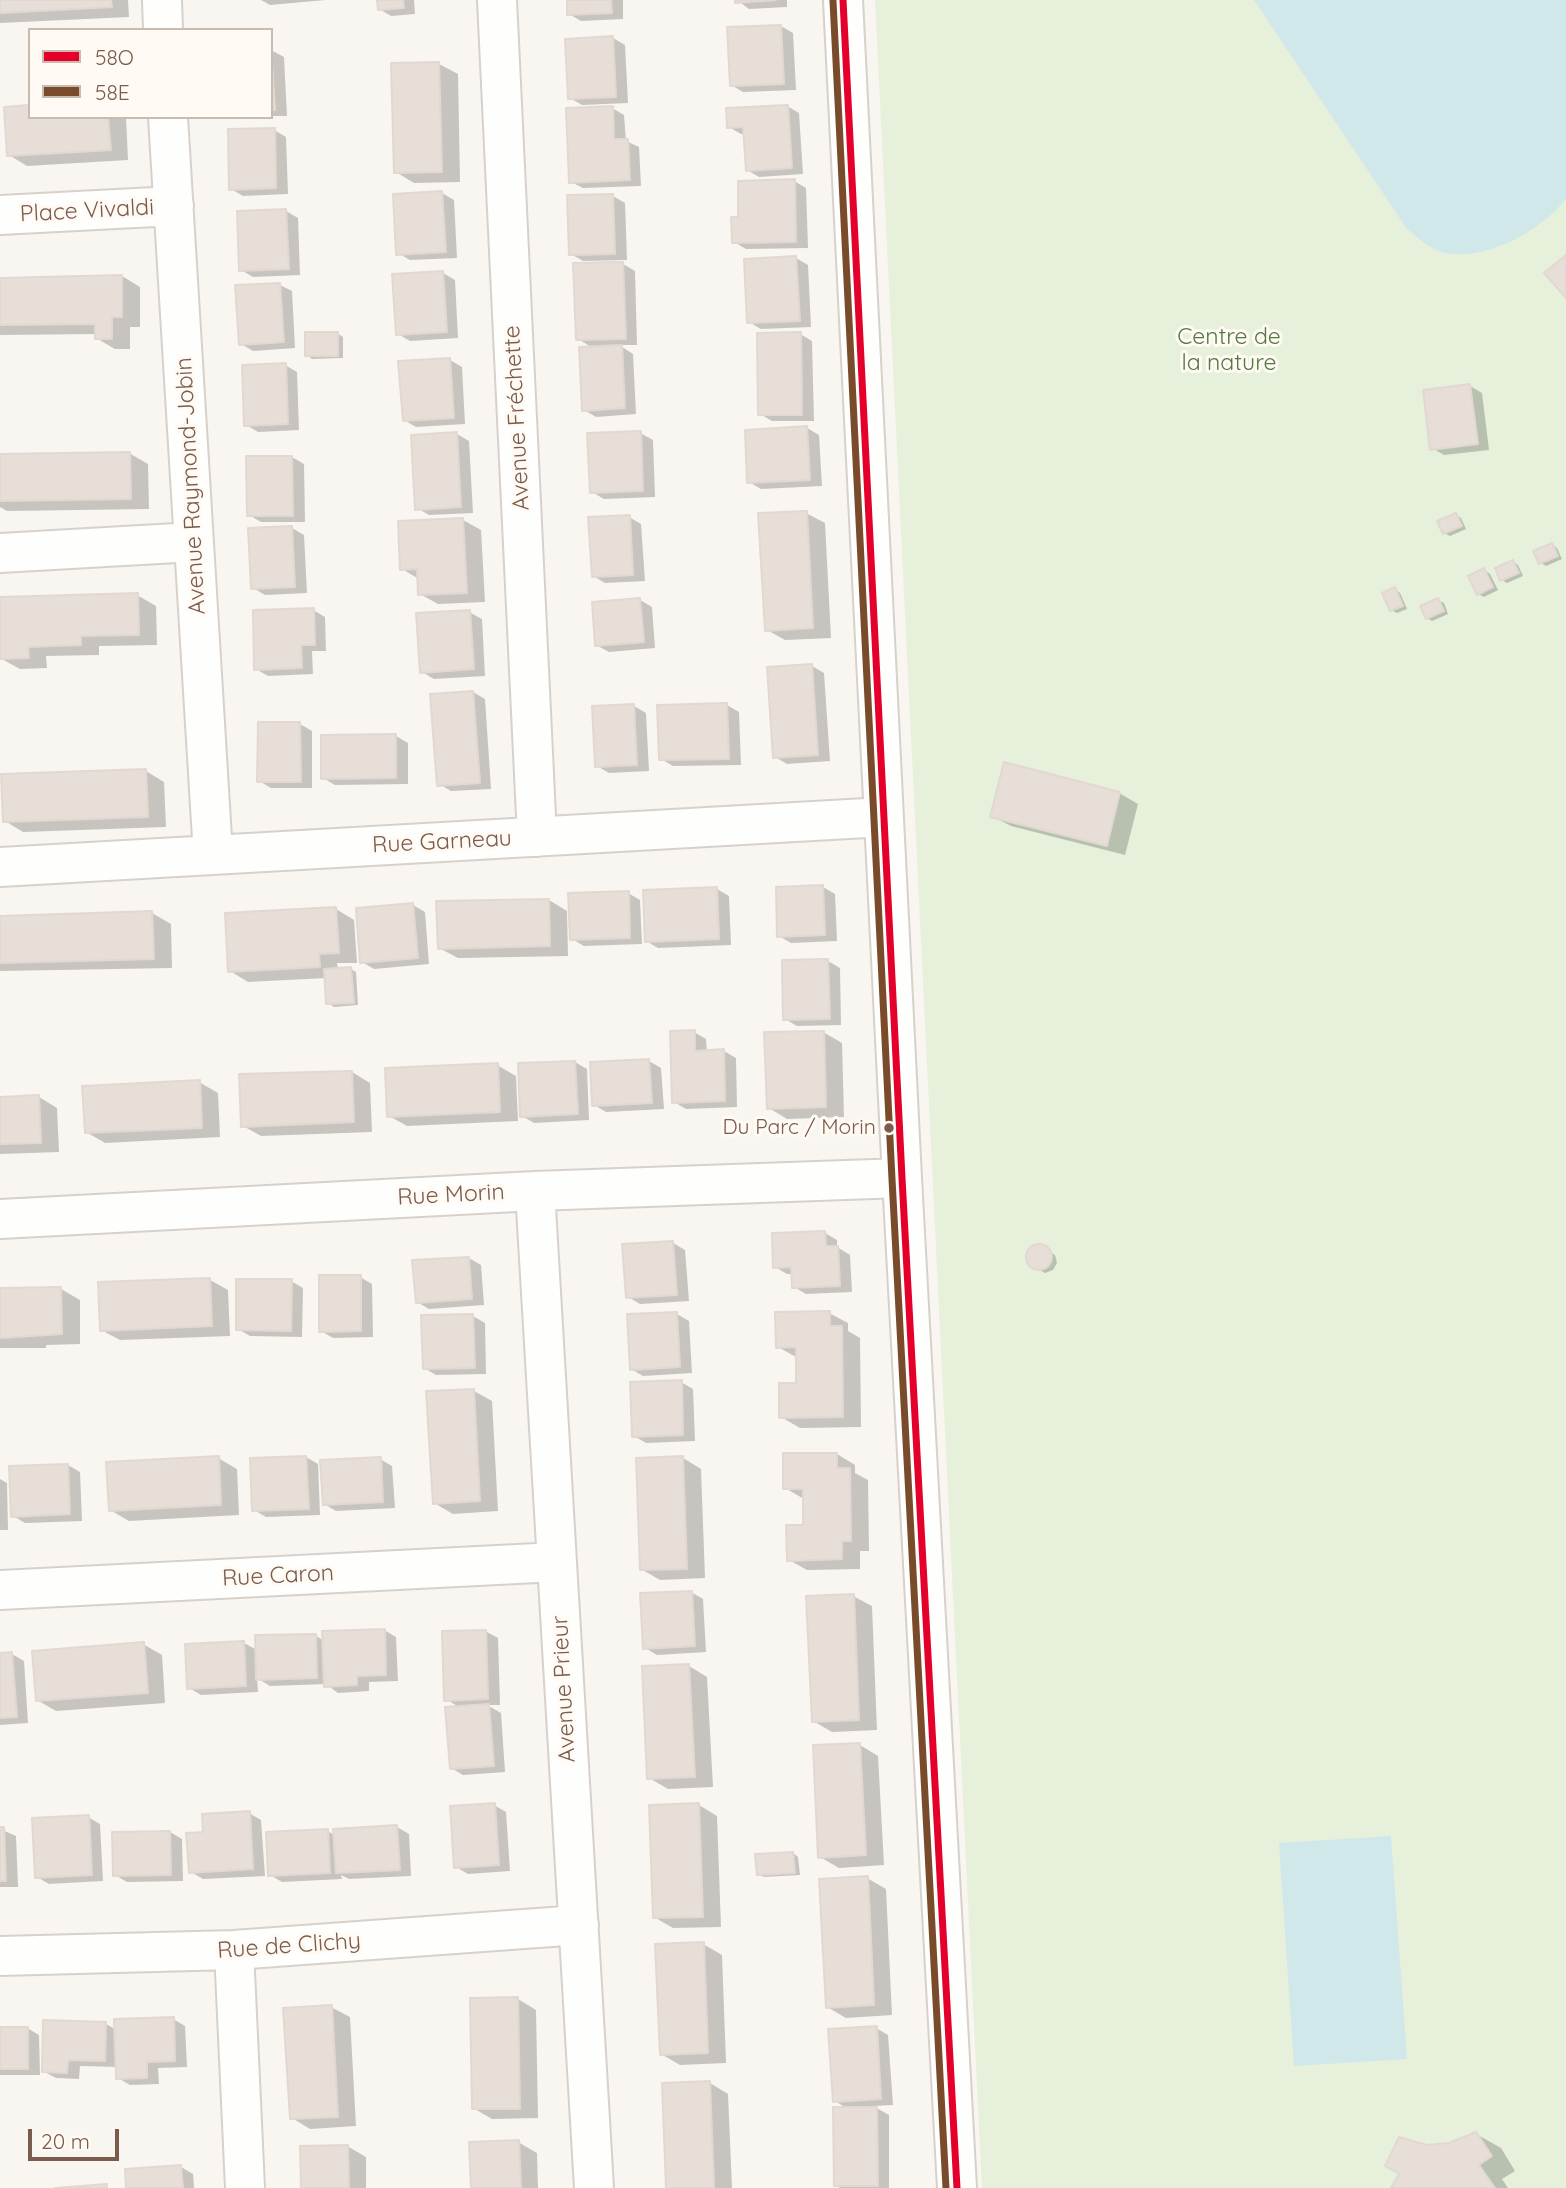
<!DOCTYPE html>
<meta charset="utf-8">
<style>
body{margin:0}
#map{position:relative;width:1566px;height:2188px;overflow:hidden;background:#f9f5f0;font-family:Quicksand,sans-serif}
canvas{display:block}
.legend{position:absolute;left:28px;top:28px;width:245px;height:91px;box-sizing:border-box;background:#fffaf3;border:2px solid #cabbb1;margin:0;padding:9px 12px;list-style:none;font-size:21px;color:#7a5c4d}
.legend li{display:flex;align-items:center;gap:14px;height:35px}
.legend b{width:35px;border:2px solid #cabbb1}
.scale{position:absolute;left:28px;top:2129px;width:91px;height:32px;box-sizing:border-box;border:4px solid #7a5c4d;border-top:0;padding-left:9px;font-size:21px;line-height:24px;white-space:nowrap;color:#7a5c4d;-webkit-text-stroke:5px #fffaf3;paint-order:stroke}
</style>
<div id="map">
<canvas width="1566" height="2188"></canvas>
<ul class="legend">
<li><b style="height:9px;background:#e4002b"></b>58O</li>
<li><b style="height:9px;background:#7a4b2a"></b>58E</li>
</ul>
<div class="scale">20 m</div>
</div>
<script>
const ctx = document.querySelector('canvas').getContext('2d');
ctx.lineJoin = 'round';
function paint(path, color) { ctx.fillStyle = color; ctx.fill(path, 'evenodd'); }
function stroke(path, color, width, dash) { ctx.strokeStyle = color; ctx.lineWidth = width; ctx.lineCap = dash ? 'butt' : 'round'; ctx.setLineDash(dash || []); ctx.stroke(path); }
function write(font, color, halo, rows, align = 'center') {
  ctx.font = font + ' Quicksand,sans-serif'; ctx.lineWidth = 6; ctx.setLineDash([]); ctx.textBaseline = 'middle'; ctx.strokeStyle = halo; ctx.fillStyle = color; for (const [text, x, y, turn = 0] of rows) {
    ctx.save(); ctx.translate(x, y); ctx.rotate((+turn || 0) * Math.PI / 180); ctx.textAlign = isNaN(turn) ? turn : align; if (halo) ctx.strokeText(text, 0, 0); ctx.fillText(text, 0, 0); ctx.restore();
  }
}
paint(new Path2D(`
 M875,0h691v2188h-584z`), '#e7f0db');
paint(new Path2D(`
 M1254,0h312v199c-25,32 -85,66 -127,52 -12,-4 -22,-14 -32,-22z
 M1391,1836l16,223 -113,7 -15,-223z`), '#d0e8ea');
paint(new Path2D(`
 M0,0h128l1,17 -129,6z
 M261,0h65l-56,5z
 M379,0h35l1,14 -24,2 -12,-7z
 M568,0h55v19l-42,2 -12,-7z
 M737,0h50v7l-38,2z
 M781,26l12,7 3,57 -53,2 -12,-7z
 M613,38l12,7 3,58 -46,2 -12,-7z
 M271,50l13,7 3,59h-16z
 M439,64l19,10 2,108 -46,1 -18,-11z
 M787,106l12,7 4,61 -44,3 -12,-7 -2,-36h-4l-12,-7z
 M612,108l12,7 2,26 13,6 2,39 -58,2 -12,-6z
 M30,117h96l2,43 -101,6 -18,-11z
 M274,130l12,7 2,57 -45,2 -12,-7z
 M794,181l12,7 2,60 -62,1 -12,-7 6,-23z
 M442,193l12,7 3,58 -47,2 -12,-7z
 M613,196l12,7 2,57 -44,1 -12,-7z
 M286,211l12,7 2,57 -47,2 -12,-7z
 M796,258l12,7 3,62 -50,2 -12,-7z
 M623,264l12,7 2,74h-18l14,9 3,60 -40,3 -12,-7 9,-62 -15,-9z
 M443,273l12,7 3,58 -48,3 -12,-7z
 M122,276l18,11v40h-10v22h-15l-19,-11v-4l-96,1v-55z
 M280,285l12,6 3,57 -42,3 -12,-7z
 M337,333l6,4v21l-31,1 -5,-4z
 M800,334l12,7 2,80h-42l-12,-7z
 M450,360l12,7 3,57 -49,3 -12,-7z
 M285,365l12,7 2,58 -41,2 -12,-7z
 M1470,386l12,7 7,57 -45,5 -12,-7z
 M807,428l12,7 3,51 -61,3 -12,-7z
 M640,433l13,7 2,57 -51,2 -12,-7z
 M457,434l12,7 4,72 -44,2 -12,-7z
 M129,453l19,11 1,45 -142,2 -7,-4v-52z
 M292,457l12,7 1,58h-44l-12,-7z
 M806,513l19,10 6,115 -46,2 -18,-10z
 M1456,515l5,3 5,11 -16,7 -6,-3z
 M629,517l12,7 4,57 -40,2 -12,-7z
 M463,520l18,10 4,72 -47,2 -18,-10 -1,-15 -17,-10z
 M292,528l12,7 3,58 -42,2 -12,-7z
 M1552,545l5,3 5,11 -16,7 -5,-3z
 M1513,562l5,3 5,11 -16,7 -5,-3z
 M1484,570l6,4 8,16 -14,7 -6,-3z
 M1395,589l5,4 7,16 -10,4 -6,-3z
 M137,595l19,11 1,39 -58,1v9l-53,1 1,12 -27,1 -20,-11v-60z
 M640,600l12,7 3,41 -46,4 -13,-7z
 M1438,600l6,3 4,11 -16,7 -5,-3z
 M313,610l12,7 1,34h-14l1,23 -45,2 -12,-7z
 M469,612l13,7 3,57 -51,3 -12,-7z
 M812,666l12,7 6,88 -43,3 -12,-7z
 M473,692l12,7 6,90 -40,2 -12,-7z
 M727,705l12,7 2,53 -68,1 -12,-7z
 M634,706l12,7 3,58 -40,2 -12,-7z
 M300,724l12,7v57h-41l-12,-7z
 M396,736l12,7v41l-73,1 -12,-7z
 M146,771l18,11 2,45 -143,5 -18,-11z
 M1119,793l19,11 -13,51 -114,-29 -19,-10z
 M823,887l12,7 2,47 -46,2 -12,-7z
 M717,889l12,7 2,49 -73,3 -12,-7z
 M628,893l12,7 2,44 -58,2 -12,-7z
 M549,900l18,11 1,45 -110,2 -19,-10z
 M413,905l12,7 4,52 -55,5 -12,-7z
 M336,909l18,11 3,43h-20l1,7 13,-1 5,3 2,33 -24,2 -6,-4 -1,-25 -79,4 -18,-11z
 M152,913l19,11 1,44 -172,3v-53z
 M828,961l12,7 1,57 -44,1 -12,-7z
 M694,1032l12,7 1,13 17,-1 12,7 1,49 -51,2 -12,-7z
 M823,1032l19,11 2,74 -57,2 -18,-11z
 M649,1061l12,7 3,41 -58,3 -12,-7z
 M575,1062l12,7 2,51 -55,3 -12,-7z
 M497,1065l19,11 2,45 -111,5 -18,-10z
 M352,1072l18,11 2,49 -111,4 -18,-10z
 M199,1082l19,11 2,44 -115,6 -19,-11z
 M39,1097l18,11 2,44 -59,2v-56z
 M825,1233l12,7v7l13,8 2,37 -46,2 -12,-7 -1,-13h-6l-12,-7z
 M673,1243l12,7 4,51 -49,3 -12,-7z
 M1038,1245l17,10 2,8 -4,7 -8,3 -15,-8 -3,-8 3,-8z
 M469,1258l12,7 3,40 -55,4 -12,-7z
 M360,1277l12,7 1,53 -40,1 -12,-7z
 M210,1280l18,10 2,46 -110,4 -19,-10z
 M291,1281l12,7 -1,49 -52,-1 -12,-7z
 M61,1289l19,11v44l-34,1v3h-46v-58z
 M829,1313l19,10v8l12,7 1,89 -61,1 -19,-11 17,-33 -2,-27 -18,-10z
 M677,1314l12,7 3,52 -49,3 -12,-7z
 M473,1316l12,7 1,51 -50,1 -12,-7z
 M681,1382l12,7 2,52 -49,2 -12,-7z
 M474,1391l18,10 6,110 -45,3 -19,-11z
 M837,1454l18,11v8l13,7 1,71h-9v18l-53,1 -18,-10 16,-33 -1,-28 -19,-11z
 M306,1457l12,7 2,51 -54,2 -12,-7z
 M218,1458l19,11 2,46 -110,6 -19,-11z
 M683,1458l18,11 4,109 -45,2 -19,-11z
 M380,1459l12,7 3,42 -59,3 -12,-7z
 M68,1465l12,7 2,49 -57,2 -12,-7z
 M0,1479l7,4 1,47h-8z
 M691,1592l12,7 3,53 -49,3 -12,-7z
 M853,1596l19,10 5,124 -45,2 -19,-11z
 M384,1630l12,7 2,44 -29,1v9l-31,2 -12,-9 -56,2 -13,-8 1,14 -57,3 -12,-7 55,-45 13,7 58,-15 9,6z
 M485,1631l13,7 2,67h-13l14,8 4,59 -42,3 -12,-7 9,-60 -14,-9z
 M143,1644l19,11 3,48 -109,8 -19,-11z
 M12,1654l12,7 4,62 -28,2v-70z
 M689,1666l18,11 6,110 -45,2 -19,-11z
 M860,1745l18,11 6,109 -45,3 -19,-11z
 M494,1805l12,7 4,59 -42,3 -12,-7z
 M699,1805l18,11 4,111 -48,1 -19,-11z
 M249,1813l12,7 4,56 -62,3 -12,-7 14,-38z
 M88,1817l12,7 3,57 -54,3 -12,-7z
 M397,1827l12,7 2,42 -62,3 -8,-4 1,4 -60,3 -12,-7 57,-44 8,4z
 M0,1829l16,7 2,51h-18z
 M170,1832l12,7 1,42 -56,1 -12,-7z
 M793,1853l5,4 2,18 -36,2 -6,-3z
 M867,1878l19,11 6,126 -46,3 -19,-11z
 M703,1944l19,11 4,108 -46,2 -19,-11z
 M518,1999l18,11 2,108 -46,1 -19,-11z
 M331,2007l19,10 6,109 -46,3 -18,-11z
 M173,2019l12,7 2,41 -29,1 1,16 -29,1 -12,-7v-11l-38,-1 -1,13 -23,-1 -13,-7 63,-47 11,6z
 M27,2028l12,7 1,40h-40v-46z
 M876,2028l12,7 5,70 -20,1 16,9v73h-49l-5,-3 13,-76 -13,-8z
 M710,2083l18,11 4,94h-64z
 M1476,2134l25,14 14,23 -13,8 6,9h-115l34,-42 23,-1z
 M518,2142l19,11 1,35h-66z
 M347,2146l19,11v31h-64z
 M181,2167l12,7 1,14h-66z`), '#0003');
const building = new Path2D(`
 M0,0h111l1,7 -112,6z
 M377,0h26l1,8 -26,2z
 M567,0h44l1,13 -45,2z
 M735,0h41l-41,3z
 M781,25l3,59 -54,2 -3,-59z
 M613,36l3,61 -48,2 -3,-60z
 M271,48l4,62h-4z
 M439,62l3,110 -48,1 -3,-110z
 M30,105v12h78l3,33 -104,6 -3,-49z
 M788,105l4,63 -46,3 -3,-44 -16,1 -1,-20z
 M613,106l1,33h14l2,41 -61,3 -3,-75z
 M275,128l1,60 -47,2 -1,-61z
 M795,179l1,63 -64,1 -1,-26h7v-36z
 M442,191l4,61 -50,3 -3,-61z
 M613,194l2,60 -46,1 -2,-60z
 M286,209l3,60 -50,2 -2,-60z
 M1566,255v43l-22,-25z
 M796,256l4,65 -53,2 -3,-64z
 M623,262l3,77 -50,1 -3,-77z
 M443,271l4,61 -51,3 -4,-61z
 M122,275v42h-10v22h-17v-15l-95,1v-47z
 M280,283l4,59 -45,3 -4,-60z
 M305,332h33v24h-33z
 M801,332l1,83h-44l-1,-82z
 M622,345l3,63 -43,3 -3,-64z
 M450,358l4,60 -51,3 -5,-60z
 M286,363l2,61 -44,2 -2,-61z
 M1470,384l8,60 -48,6 -7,-60z
 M807,426l3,54 -63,3 -2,-53z
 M641,431l2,60 -53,2 -3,-60z
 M457,432l4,75 -46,3 -4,-75z
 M130,452l1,47 -131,2v-47z
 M246,456h46l1,60h-46z
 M807,511l6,117 -48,3 -7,-118z
 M1456,513l6,13 -19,8 -6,-13z
 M630,515l3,60 -41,2 -4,-60z
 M463,518l4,75 -49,2 -1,-26 -17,1 -2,-49z
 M292,526l3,61 -44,2 -3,-61z
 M1552,543l6,13 -19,8 -6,-13z
 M1513,560l6,13 -19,8 -5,-13z
 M1484,568l9,19 -16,8 -9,-19z
 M1395,587l8,19 -13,5 -8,-18z
 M138,593l1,42 -58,1v9l-53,2 1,11 -29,1v-62z
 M640,598l4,44 -49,4 -3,-44z
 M1438,598l6,13 -18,8 -6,-13z
 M314,608l1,37h-14l1,23 -48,2 -1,-60z
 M470,610l4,59 -54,4 -4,-60z
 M812,664l6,91 -45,3 -6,-91z
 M473,691l7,92 -43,3 -7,-92z
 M727,703l2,56 -70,1 -2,-55z
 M634,704l3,61 -42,2 -3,-61z
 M258,722h42l1,60h-44z
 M396,734v44l-75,1v-44z
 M1004,762l116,30 -13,54 -117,-29z
 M146,769l2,48 -145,5 -2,-48z
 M823,885l2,50 -48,2 -1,-50z
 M717,887l2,52 -74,3 -2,-52z
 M629,891l1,47 -60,2 -2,-47z
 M549,899l1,47 -112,3 -2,-48z
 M413,903l5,55 -58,5 -4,-55z
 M336,907l3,46 -20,1 1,13 -92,5 -3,-59z
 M152,911l2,48 -154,4v-47z
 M828,959l2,60 -47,1 -1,-60z
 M351,967l3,36 -28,1 -2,-35z
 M695,1030v21l29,-2 1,52 -53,2 -2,-72z
 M824,1031l2,76 -59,2 -3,-77z
 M649,1059l3,44 -60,3 -2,-44z
 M575,1061l3,53 -58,3 -2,-54z
 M498,1063l2,49 -113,5 -2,-49z
 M352,1071l2,51 -113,5 -2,-53z
 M200,1080l2,48 -117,5 -3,-47z
 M39,1095l2,48 -41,1v-47z
 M825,1231l1,15h12l2,40 -48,2 -1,-21 -18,1 -1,-35z
 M673,1241l4,54 -51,3 -4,-54z
 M1026 1257a13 13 0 1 1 26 0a13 13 0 1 1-26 0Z
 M469,1257l3,42 -56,4 -4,-43z
 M319,1275h42v56l-42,1z
 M210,1278l2,48 -112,5 -2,-49z
 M236,1279h56l-1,52 -55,-1z
 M61,1287l1,47 -62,4v-50z
 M830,1311v15h12l1,91 -64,1v-35h17v-36l-20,1 -1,-36z
 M677,1312l3,55 -50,3 -3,-56z
 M473,1314l2,54 -52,1 -2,-54z
 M682,1380l1,55 -51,2 -2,-55z
 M474,1389l6,112 -47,3 -7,-113z
 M783,1453h54v15h13l1,73h-9v18l-55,2 -1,-36h17v-36h-20z
 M219,1456l2,49 -112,6 -3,-49z
 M306,1456l3,53 -57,2 -2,-53z
 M683,1456l4,113 -47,1 -4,-112z
 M381,1457l2,45 -60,3 -3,-45z
 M68,1464l2,50 -59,3 -2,-51z
 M692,1591l3,55 -52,3 -3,-56z
 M854,1594l5,126 -47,2 -6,-126z
 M385,1629l1,46 -29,1v9l-33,2 -2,-56z
 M486,1630l2,69 -44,2 -2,-70z
 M316,1634l1,44 -61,2 -1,-45z
 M244,1641l2,45 -59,3 -2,-45z
 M144,1642l4,51 -112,8 -4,-50z
 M12,1652l5,65 -17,1v-65z
 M689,1664l6,113 -48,2 -5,-113z
 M489,1704l5,62 -44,3 -5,-62z
 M860,1743l6,112 -48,3 -5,-113z
 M495,1803l4,62 -45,3 -4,-62z
 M699,1803l4,114 -50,1 -4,-113z
 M250,1811l3,58 -64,4 -3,-40 17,-1 -1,-18z
 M89,1815l3,60 -57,3 -3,-60z
 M397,1825l3,45 -64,3 -3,-44z
 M0,1827h4l2,54h-6z
 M328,1829l2,44 -62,3 -2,-44z
 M170,1831l1,44 -58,1 -1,-44z
 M793,1852l2,21 -38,2 -2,-21z
 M868,1876l6,129 -48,3 -7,-129z
 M704,1942l4,111 -48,2 -5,-111z
 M518,1997l2,112h-48l-2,-111z
 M332,2005l6,112 -48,2 -7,-111z
 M174,2017l1,44 -28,1v16l-31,1 -2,-60z
 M43,2020l63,2 -1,39 -37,-1 -1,13 -25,-1z
 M877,2026l4,73 -48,3 -5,-73z
 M0,2027h28v42h-28z
 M710,2081l4,107h-48l-4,-105z
 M833,2107h44l1,79h-44z
 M1476,2132l16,24 -13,9 16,23h-104l8,-14 -14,-8 14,-29 28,8 22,-2z
 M519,2140l2,48h-50l-2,-46z
 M348,2145l1,43h-48l-1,-42z
 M181,2165l2,23h-57l-1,-19z
 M107,2184v4h-52z`);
paint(building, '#e6ded7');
stroke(building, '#e2d8d2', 2);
const minor = new Path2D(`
 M162,0l1,30
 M497,0l40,837
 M843,0l59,1178 55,1010
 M168,117l45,738
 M0,215l174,-9
 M0,553l194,-11
 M0,867l884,-50
 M535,1191l59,997
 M0,1219l535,-28 367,-13
 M0,1590l557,-28
 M234,1950l11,238
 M0,1956l234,-6 345,-25`);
stroke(minor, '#d7d1cb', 42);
stroke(minor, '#fefefd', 38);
stroke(new Path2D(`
 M843,0l59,1178 55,1010`), '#e4002b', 7);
stroke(new Path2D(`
 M833,1l59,1178 54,1009`), '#7a4b2a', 7);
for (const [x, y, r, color] of [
 [889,1128,6,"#7a5c4d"]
]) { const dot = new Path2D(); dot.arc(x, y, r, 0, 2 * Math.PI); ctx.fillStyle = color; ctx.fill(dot); stroke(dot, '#fffaf3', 2.5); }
write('21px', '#7a5c4d', '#fffaf3', [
 ["Du Parc / Morin",876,1128]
], 'right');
write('23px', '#7a5c4d', '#fffaf3', [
 ["Place Vivaldi",87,211,-3],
 ["Avenue Fréchette",517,418,-93],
 ["Avenue Raymond-Jobin",191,486,-93],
 ["Rue Garneau",442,842,-3],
 ["Rue Morin",451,1195,-3],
 ["Rue Caron",278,1576,-3],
 ["Avenue Prieur",564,1689,-93],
 ["Rue de Clichy",289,1946,-4]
]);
write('23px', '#537a41', '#fffaf3', [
 ["Centre de",1229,337],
 ["la nature",1229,363]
]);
</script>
